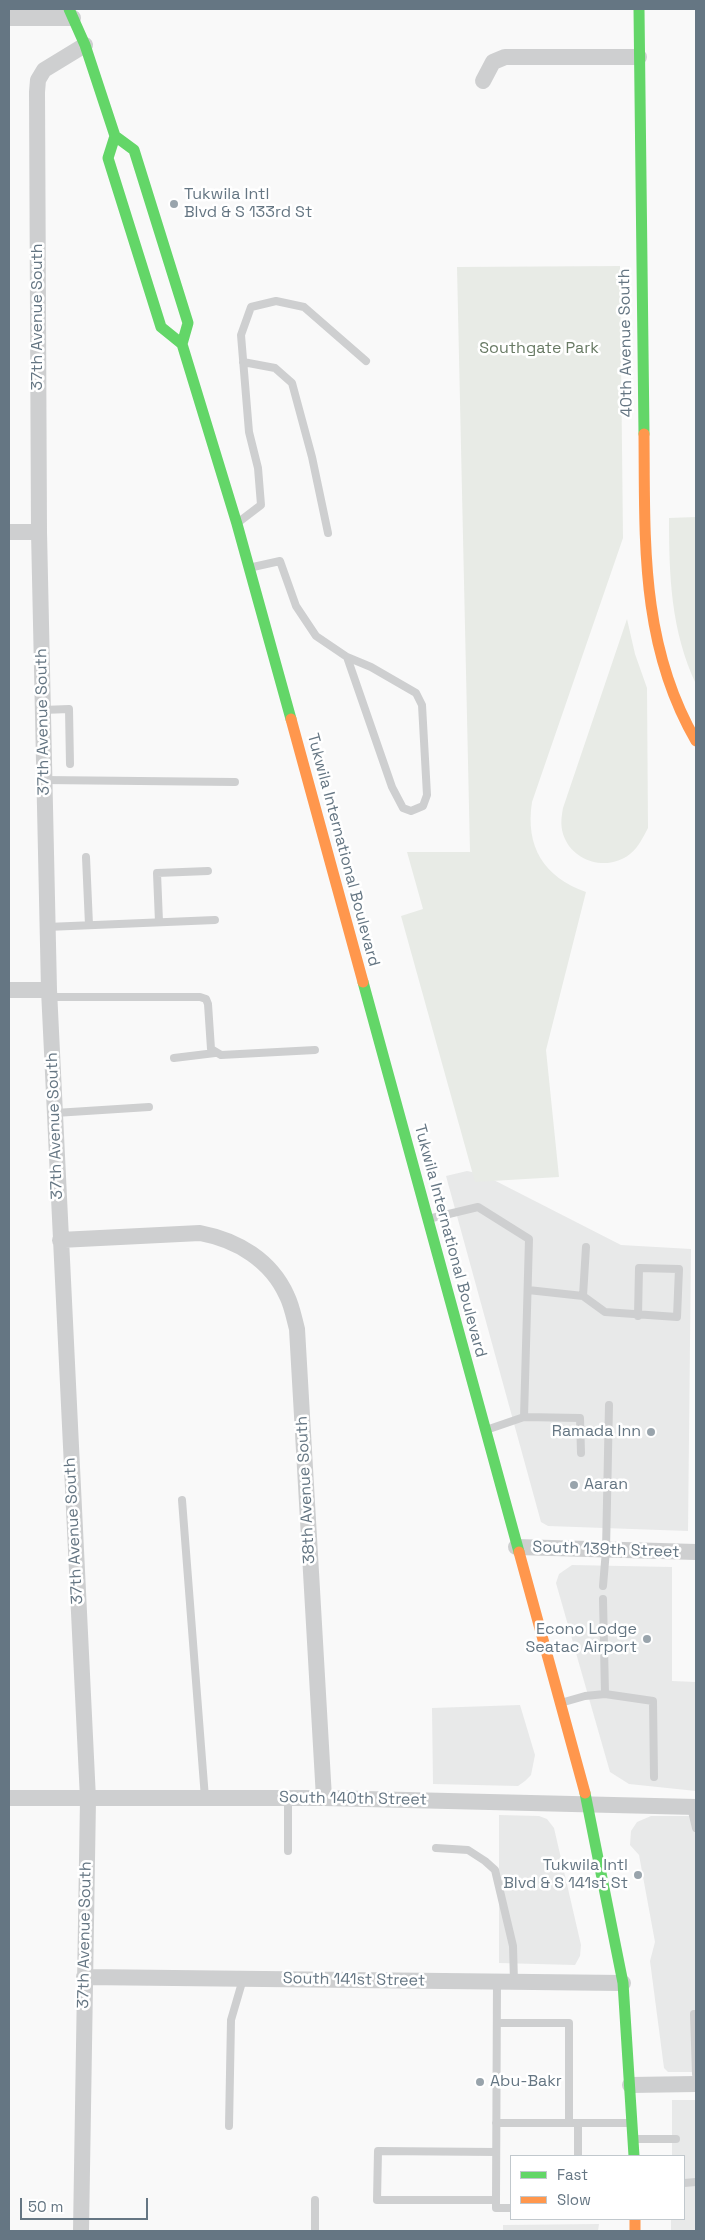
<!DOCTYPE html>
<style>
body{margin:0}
#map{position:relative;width:705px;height:2240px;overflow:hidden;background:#f9f9f9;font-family:"Space Grotesk",sans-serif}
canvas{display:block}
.frame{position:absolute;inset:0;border:10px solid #657683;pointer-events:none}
.legend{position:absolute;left:510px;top:2155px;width:175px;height:65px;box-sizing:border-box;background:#fff;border:1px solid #c1c8cd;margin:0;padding:6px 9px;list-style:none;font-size:15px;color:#657683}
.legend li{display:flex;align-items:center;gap:10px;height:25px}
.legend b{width:25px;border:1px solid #c1c8cd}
.scale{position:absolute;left:20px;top:2198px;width:128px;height:22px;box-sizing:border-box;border:2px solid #657683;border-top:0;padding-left:6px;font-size:15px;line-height:18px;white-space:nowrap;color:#657683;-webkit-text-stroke:4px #fff;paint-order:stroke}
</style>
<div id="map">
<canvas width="705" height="2240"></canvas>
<div class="frame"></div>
<ul class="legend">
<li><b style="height:6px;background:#63d668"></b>Fast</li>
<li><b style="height:6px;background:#ff974d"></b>Slow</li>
</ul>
<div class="scale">50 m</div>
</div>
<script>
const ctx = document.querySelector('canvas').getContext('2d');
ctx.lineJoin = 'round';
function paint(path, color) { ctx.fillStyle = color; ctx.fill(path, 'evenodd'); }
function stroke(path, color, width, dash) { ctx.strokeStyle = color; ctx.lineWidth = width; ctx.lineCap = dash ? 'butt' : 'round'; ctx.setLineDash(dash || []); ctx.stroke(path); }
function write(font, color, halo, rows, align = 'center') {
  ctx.font = font + ' "Space Grotesk",sans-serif'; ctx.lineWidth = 5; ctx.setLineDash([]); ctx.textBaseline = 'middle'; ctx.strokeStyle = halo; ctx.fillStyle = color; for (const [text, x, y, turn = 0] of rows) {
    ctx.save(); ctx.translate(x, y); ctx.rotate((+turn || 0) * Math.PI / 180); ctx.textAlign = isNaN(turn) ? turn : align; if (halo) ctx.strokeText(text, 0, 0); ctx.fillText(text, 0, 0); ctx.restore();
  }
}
paint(new Path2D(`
 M467,1171l15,3 139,71 70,4 -3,282 -140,-5 -7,-4 -95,-346z
 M572,1565l100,2v114l24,1v109l-67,-7 -19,-12 -54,-189 3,-9z
 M520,1705l15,50 -4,20 -6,6 -7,5 -85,-2 -1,-76z
 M499,1815l40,1 8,3 7,9 27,117 -1,11 -5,9 -76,-2z
 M651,1816h45v256h-28l-4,-4 -14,-107 5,-19 -16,-87 -9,-10 1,-14 6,-9z
 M672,2100h24v131h-25v-12h13v-63h-12z
 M599,2224l-1,7h-95v-6z`), '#e8e9e9');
paint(new Path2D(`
 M620,266l3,272 -91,264c-7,45 12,75 54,90l-40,158 13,127 -84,5 -74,-266 22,-7 -16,-57h63l-13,-585z
 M696,517v167c-25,-53 -27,-108 -27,-166z
 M627,619l8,35 12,34 1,140c-5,9 -9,19 -18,26 -21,17 -54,9 -65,-15 -5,-11 -4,-20 -2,-31z`), '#e8ebe6');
stroke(new Path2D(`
 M243,362l32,6 17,15 20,74 16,76
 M240,521l21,-16 -3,-37 -9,-36 -8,-97 10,-28 25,-6 28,6 62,54
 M253,567l27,-6 16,45 20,30 31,21 45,130 11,21 8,3 12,-5 4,-11 -5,-90 -6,-12 -45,-26 -24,-10
 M43,710l26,-1 1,55
 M44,780l191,2
 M86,857l3,68
 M159,922l-2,-49 51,-2
 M47,927l168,-7
 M50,997h150l6,2 2,5 3,45 10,6 94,-5
 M174,1058l41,-5
 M55,1113l94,-6
 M432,1218l46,-11 51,32 -5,178 -35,12
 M528,1290l55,6 22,16 72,5 2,-48 -40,-1 -1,48
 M583,1296l3,-49
 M524,1417l56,1 1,35
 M182,1500l23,298
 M603,1586l3,-36 3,-145
 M605,1694l48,7 1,76
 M564,1702l21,-6 20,-2 -2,-95
 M691,1807l5,21
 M436,1848l32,2 17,11 10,9 18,76 1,36
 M288,1851v-53
 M696,2014h-2l2,60
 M497,2023h72v100
 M496,2123h133
 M229,2126l2,-106 12,-41
 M638,2139h38
 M496,2152l-118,-1 -1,49h119l1,-219
 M578,2156v-33
 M684,2183l12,-1
 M496,2200v8h15
 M315,2231v-31`), '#cecfd0', 8);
stroke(new Path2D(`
 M9,18h64
 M483,81l10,-19 12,-5h134
 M9,532h30
 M9,990h40
 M60,1240l140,-7c37,7 71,27 87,63 5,10 7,22 10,33l27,469
 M516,1547l180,5
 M9,1798h315l372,9
 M84,1977l539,6
 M630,2085l66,-1
 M81,2231l7,-432 -39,-809 -10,-458 -2,-440 1,-12 6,-10 41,-25`), '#cecfd0', 16);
stroke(new Path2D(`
 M69,9l16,36 30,91 -7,22 53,169 21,17
 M639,9l5,425
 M115,136l19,14 54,173 -6,21 55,180 54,195
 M363,982l156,570
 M585,1793l38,190 11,173`), '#63d668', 11);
stroke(new Path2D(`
 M644,434c1,107 -4,211 52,307
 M291,719l72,263
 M519,1552l66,241
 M635,2219v12`), '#ff974d', 11);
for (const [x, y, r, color] of [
 [174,204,5,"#99a4ac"],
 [651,1432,5,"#99a4ac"],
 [574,1485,5,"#99a4ac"],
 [647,1639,5,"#99a4ac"],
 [638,1875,5,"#99a4ac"],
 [480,2082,5,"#99a4ac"]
]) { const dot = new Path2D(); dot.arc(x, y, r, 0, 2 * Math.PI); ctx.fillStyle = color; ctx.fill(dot); stroke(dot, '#fff', 2); }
write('16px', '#657683', '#fff', [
 ["Tukwila Intl",184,195],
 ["Blvd & S 133rd St",184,213],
 ["Ramada Inn",641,1432,"right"],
 ["Aaran",584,1485],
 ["Econo Lodge",637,1630,"right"],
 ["Seatac Airport",637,1648,"right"],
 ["Tukwila Intl",628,1866,"right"],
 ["Blvd & S 141st St",628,1884,"right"],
 ["Abu-Bakr",490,2082]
], 'left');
write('16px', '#657683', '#fff', [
 ["37th Avenue South",38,317,-90],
 ["40th Avenue South",626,343,-91],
 ["37th Avenue South",43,722,-91],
 ["Tukwila International Boulevard",343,850,75],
 ["37th Avenue South",55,1126,-92],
 ["Tukwila International Boulevard",450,1241,75],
 ["38th Avenue South",306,1490,-93],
 ["37th Avenue South",74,1531,-93],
 ["South 139th Street",606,1550,2],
 ["South 140th Street",353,1799,1],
 ["37th Avenue South",85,1935,-89],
 ["South 141st Street",354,1980,1]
]);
write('16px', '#687a64', '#fff', [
 ["Southgate Park",539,349]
]);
</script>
